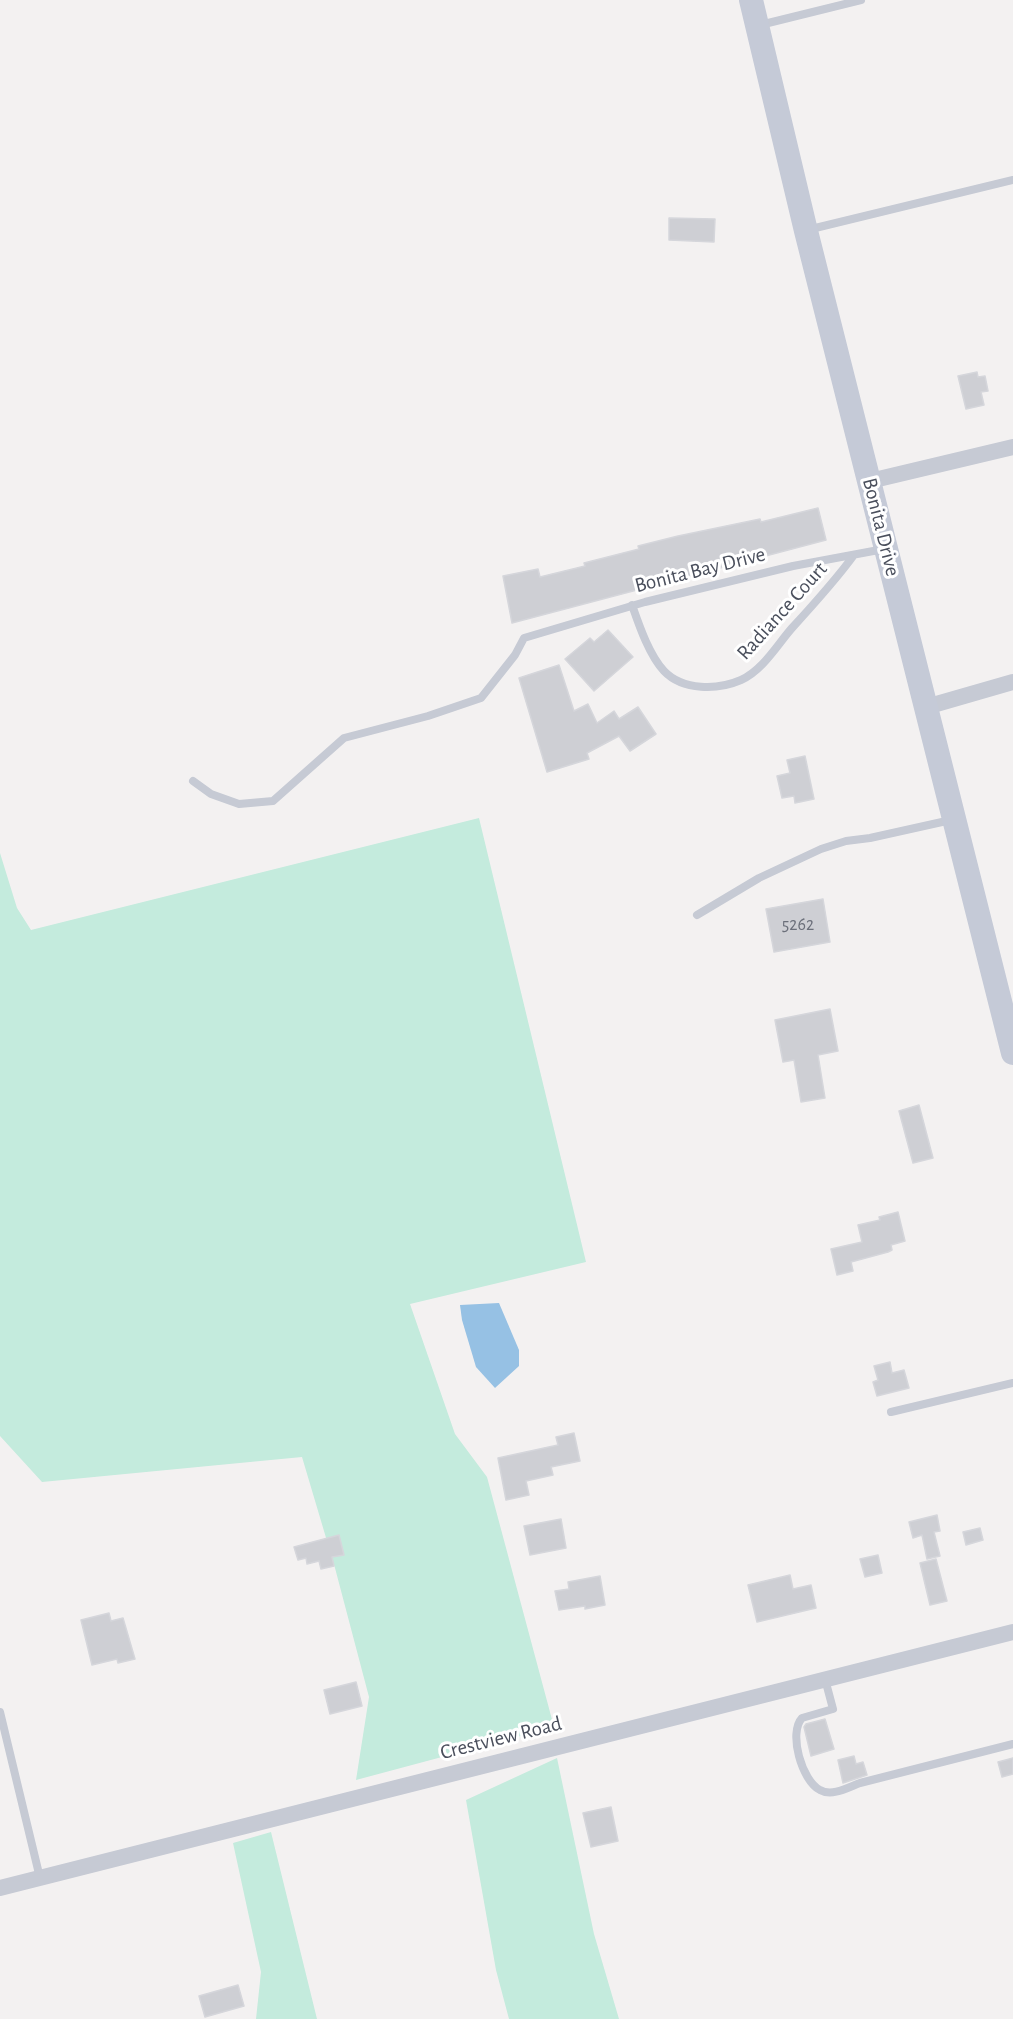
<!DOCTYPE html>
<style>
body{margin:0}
canvas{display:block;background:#f3f1f1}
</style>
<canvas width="1013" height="2019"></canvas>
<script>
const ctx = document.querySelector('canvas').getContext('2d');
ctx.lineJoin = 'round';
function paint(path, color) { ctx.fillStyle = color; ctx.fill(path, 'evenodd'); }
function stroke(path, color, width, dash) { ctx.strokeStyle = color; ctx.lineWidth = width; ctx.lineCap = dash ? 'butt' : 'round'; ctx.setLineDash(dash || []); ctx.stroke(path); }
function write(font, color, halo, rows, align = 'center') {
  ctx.font = font + ' "Alegreya Sans",sans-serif'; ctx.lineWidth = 6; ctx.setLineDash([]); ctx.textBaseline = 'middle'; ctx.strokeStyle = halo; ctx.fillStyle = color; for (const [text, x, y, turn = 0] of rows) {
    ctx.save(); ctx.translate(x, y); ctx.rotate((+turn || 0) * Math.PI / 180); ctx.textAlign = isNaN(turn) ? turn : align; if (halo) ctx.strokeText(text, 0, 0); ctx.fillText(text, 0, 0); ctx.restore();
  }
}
paint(new Path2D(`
 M479,818l107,444 -176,42 45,130 32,43 67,250 -198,53 13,-83 -34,-129 -33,-111 -260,25 -42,-46v-583l17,55 14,22z
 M557,1758l37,176 25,85h-110l-13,-49 -30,-170z
 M271,1832l46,187h-61l5,-47 -28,-129z`), '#c4ebdd');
paint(new Path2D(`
 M499,1303l20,47v16l-24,22 -19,-21 -14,-47 -2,-15z`), '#96c1e4');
const building = new Path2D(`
 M669,218l46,1 -1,23 -45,-2z
 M977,372l1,5 7,-1 3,15 -7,1 3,13 -18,4 -8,-33z
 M818,508l8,32 -314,83 -9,-47 35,-7 2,8 45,-11 -1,-3 55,-14 -1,-3 40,-10 82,-17 1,3z
 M608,630l25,27 -39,34 -29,-32 25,-21 4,4z
 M559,665l15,46 14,-7 9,19 17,-12 5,8 19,-12 18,27 -26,17 -11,-15 -32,17 2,6 -42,13 -28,-94z
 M805,756l9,43 -19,4 -1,-7 -12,2 -5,-22 13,-3 -3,-13z
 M823,899l7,43 -56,10 -8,-43z
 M830,1009l8,42 -20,4 7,43 -24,4 -7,-42 -11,2 -8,-42z
 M919,1105l14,53 -20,5 -14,-52z
 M898,1212l7,29 -14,4 1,5 -4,2 -37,10 2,9 -16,4 -6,-26 31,-7 -4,-17 22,-5 -1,-3z
 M890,1362l2,11 12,-3 5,18 -32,8 -4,-14 5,-2 -4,-14z
 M574,1433l6,28 -29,6 2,8 -27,6 3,14 -23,5 -8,-42 60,-13 -2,-8z
 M937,1515l3,16 -6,1 6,24 -13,3 -5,-24 -9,3 -4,-16z
 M561,1519l5,29 -36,7 -6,-29z
 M980,1528l3,12 -17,5 -3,-13z
 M339,1535l5,20 -12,2 2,9 -13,3 -2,-8 -12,3 -1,-6 -8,2 -4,-13z
 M878,1555l4,18 -17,4 -5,-18z
 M936,1559l11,42 -17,4 -10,-42z
 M790,1575l3,14 18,-4 5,23 -59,14 -9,-37z
 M600,1576l5,29 -20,4v-3l-26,4 -4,-19 14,-2 -1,-7z
 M109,1613l2,8 12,-3 12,41 -17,4 -1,-4 -25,6 -11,-45z
 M356,1682l6,24 -32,8 -6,-24z
 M825,1719l9,30 -23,7 -7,-29 2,-3z
 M854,1756l2,8 7,-2 4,13 -24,8 -5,-23z
 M1013,1758v16l-11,3 -4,-15z
 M611,1807l7,34 -27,6 -8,-34z
 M238,1985l6,21 -39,11 -6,-21z`);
paint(building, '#cecfd4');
stroke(building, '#d5d6db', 1.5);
stroke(new Path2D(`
 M760,25l101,-25
 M807,230l206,-50
 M632,605c7,20 17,50 32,66 19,20 54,19 77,9 22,-10 36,-35 51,-52 22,-24 43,-47 62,-73
 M193,781l18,13 28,10 34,-3 71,-63 84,-22 53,-18 34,-43 9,-17 121,-36 148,-36 91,-17
 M697,915l62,-37 62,-29 25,-8 24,-3 81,-18
 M891,1412l122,-29
 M825,1679l8,30 -31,9c-14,15 0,63 18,72 12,7 29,-3 40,-7l153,-39
 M0,1712l40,166`), '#c6cad4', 8);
stroke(new Path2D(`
 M870,481l143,-34
 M926,707l87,-25
 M0,1888l1013,-256`), '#c6cad4', 16);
stroke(new Path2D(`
 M751,0l55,231 207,822`), '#c5cad7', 24);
write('18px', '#6b6f7a', null, [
 ["5262",798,925]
]);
write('21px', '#4a4f5c', '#fff', [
 ["Bonita Drive",881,527,76],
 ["Bonita Bay Drive",700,570,-14],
 ["Radiance Court",782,611,-48],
 ["Crestview Road",501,1738,-14]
]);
</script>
